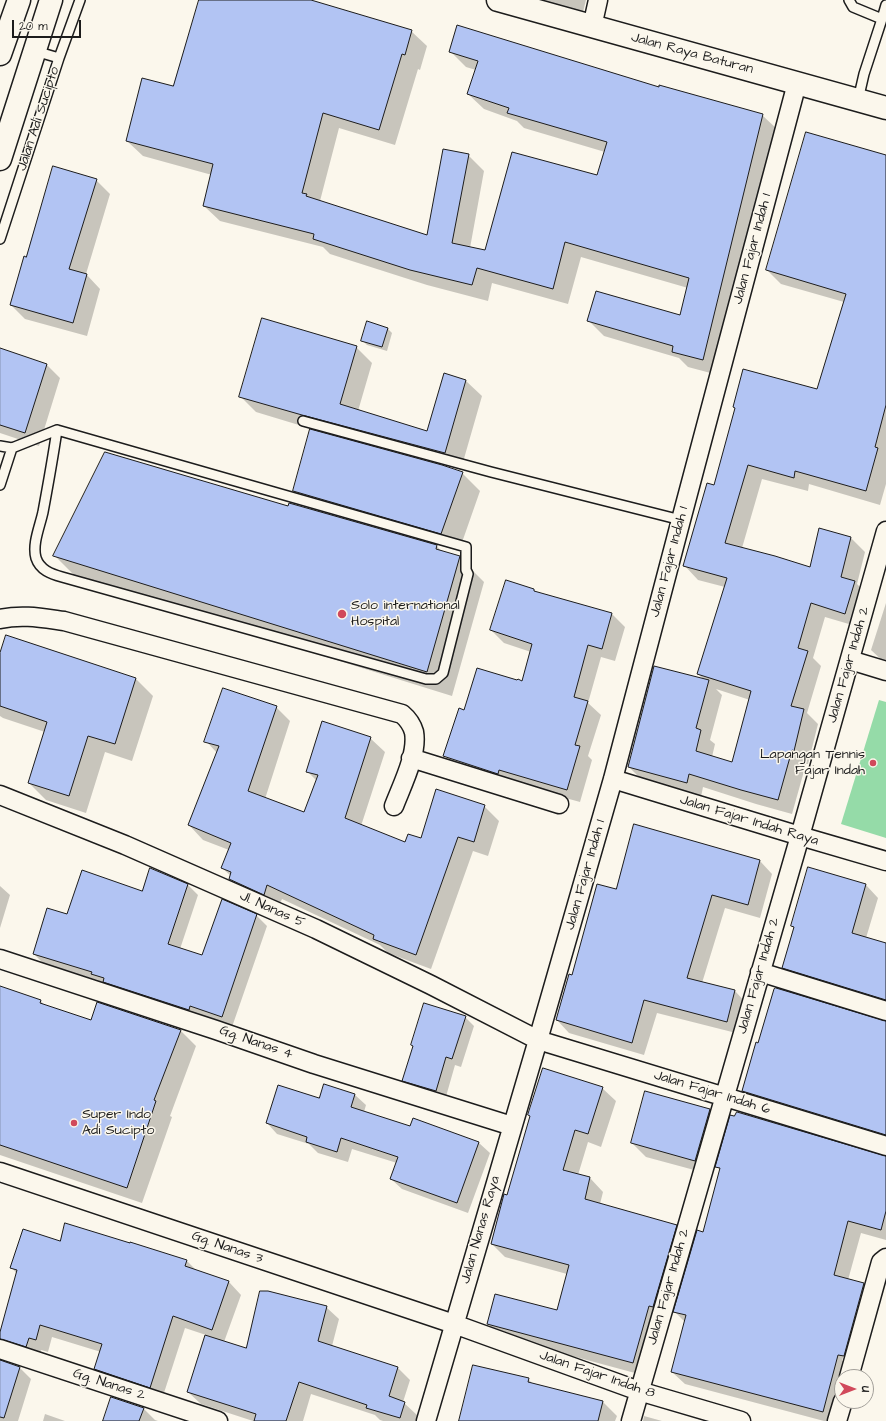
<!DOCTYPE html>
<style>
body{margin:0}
#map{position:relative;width:886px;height:1421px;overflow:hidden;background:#fbf7ec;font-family:"Architects Daughter",sans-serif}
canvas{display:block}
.north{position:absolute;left:834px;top:1369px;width:40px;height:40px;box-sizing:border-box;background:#fbf7ec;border:1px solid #a29f99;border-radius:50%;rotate:90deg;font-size:11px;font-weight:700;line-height:16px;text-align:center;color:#1c1c1c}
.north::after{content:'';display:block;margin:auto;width:14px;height:18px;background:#d1495b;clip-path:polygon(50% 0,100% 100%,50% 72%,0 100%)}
.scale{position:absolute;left:12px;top:20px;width:69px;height:18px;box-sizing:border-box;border:2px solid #1c1c1c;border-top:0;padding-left:5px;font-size:12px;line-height:14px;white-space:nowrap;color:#1c1c1c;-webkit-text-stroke:3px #fbf7ec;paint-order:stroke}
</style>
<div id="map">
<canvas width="886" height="1421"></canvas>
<div class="north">U</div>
<div class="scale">20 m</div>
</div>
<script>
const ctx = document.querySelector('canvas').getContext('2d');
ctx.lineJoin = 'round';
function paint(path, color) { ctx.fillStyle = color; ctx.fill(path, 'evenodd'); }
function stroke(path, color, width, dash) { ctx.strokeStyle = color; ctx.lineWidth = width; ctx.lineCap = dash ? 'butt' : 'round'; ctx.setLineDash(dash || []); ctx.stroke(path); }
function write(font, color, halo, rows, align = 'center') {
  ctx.font = font + ' "Architects Daughter",sans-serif'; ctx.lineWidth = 3; ctx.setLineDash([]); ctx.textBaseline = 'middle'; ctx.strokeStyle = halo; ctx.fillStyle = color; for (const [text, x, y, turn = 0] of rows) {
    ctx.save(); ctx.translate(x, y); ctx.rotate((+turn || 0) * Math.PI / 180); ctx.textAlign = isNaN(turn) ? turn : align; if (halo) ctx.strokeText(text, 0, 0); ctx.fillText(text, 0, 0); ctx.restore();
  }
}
paint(new Path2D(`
 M879,700l7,2v136l-45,-14z`), '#95dba8');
paint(new Path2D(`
 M200,0h108l103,31 16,15 -7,24 -2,-1 -23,76 -56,-17 -19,73 108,35 40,-81 16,16 -14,77 16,4 112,-75 7,-25 -81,-24 -7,-7 -33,-12 -16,-15 8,-24 -10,-3 -16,-16 209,38 103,26 16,15 -60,245 -30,-8 -9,-9 -75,-22 -16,-16 93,-4 7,-28 -107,-31 -13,47 -76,-21 -4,18 -61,-16 -97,-31 -7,-7 -103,-26 -16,-15 8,-31 -69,-19 -16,-15 47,-53z
 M537,0h49l-4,16z
 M886,156v328l-6,21 -71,-21 -1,7 -46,-12 -20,69 69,20 40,-30 14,14 -8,32 12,12 -10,31 -34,-10 -12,41 8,8 -14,47 11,11 -10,40h-2l-14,50 -36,-10 -53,-17 -2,10 -58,-16 -14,-14 75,-87 -6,-6 27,-87 -27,-7 -14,-15 31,-79 103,-96 26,-88 -63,-18 -14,-14zM716,689l34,11 -17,63 -21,-6 3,-13 -5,-4 12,-45z
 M96,180l14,14 -24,80 14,15 -13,47 -62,-17 -14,-14 16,-47z
 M368,322l20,7 4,4 -5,18 -20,-6 -5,-5z
 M356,347l16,16 -14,48 70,21 17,-58 21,7 16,15 -21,73 -86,-23 -1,2 88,25 18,18 -21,60 -24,-7 8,9 16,4 25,25 -32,114 -373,-116 -25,-25 235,-48 24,4 -19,-20 18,-62 -56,-17 -16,-16z
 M0,349l47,16 13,13 -21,68 -39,-13z
 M534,590l3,3 75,21 13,13 -10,34 -14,-4 -13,46 13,12 -13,41 4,4 -12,42 -123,-34 -13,-13 20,-44 59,-29 8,-30 -27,-9 -13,-13z
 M886,603v61l-15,-14z
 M0,656l136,23 17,17 -21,65 -27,-9 -19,61 -40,-13 -17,-17 16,-51 -42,-14 -3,-2z
 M276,707l14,14 -25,78 39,15 13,-33 -10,-10 63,-33 15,14 -24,74 45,17 15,-3 63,-34 15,15 -11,35 -15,-5 -42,118 -43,-16 -8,-8 -98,-46 -4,9 -34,-15 -14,-14 1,-3 -9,-8 7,-18 -26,-10 -14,-15 28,-72 -11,-12z
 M635,826l125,35 12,13 -12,44 -35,-10 -23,75 33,8 12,13 -7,30 -83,-21 -13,42 -75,-22 -12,-13 15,-44 44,-86z
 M809,868l57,17 12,13 -12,40 20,6v64l-91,-28 -12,-13 11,-39 -2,-2z
 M150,869l38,16 10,10 -18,54 23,8 53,-42 11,11 -35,101 -31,-12 -2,5 -97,-36 -4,-4 -54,-16 -10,-10 34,-38 75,-24z
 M0,886l10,9 -10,33z
 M0,986l6,3 35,12 3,4 48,16 89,10 15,15 -26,70 2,1 -30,86 -142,-48z
 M465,1017l9,9 -13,41 -6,-2 -10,35 -32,-10 -10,-10 10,-33 -1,-2z
 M886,1022v121l-130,-39 -12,-13z
 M324,1085l31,10 11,10 -2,7 46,15 3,-8 66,24 11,10 -22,60 -66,-24 -11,-10 6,-16 -45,-14 -4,13 -30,-9 -9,-9 -32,-10 -10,-11 53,-24z
 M602,1088l14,13 -15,46 -13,-5 -10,33 12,3 13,14 -3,12 76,22 14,13 -44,137 -144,-39 -14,-13 69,-13 10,-37 -62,-17 -13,-13 15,-48z
 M710,1110l13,14 -14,50 -63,-17 -14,-14z
 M886,1157v83l-25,-7 -13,47 16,4 12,12 -34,81v22l-6,22h-12l-139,-37 -13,-12 13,-50 -10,-10 29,-79 16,-63 -4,-4zM861,1291h2l-20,70h-1z
 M60,1242l127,19 10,10 32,11 12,13 -17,47 23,8 79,-43 13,12 -7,27 65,21 13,13 -7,22 14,13 -1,6h-33l-3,-1 -5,-5 -64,-21 -8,27h-50l-52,-17 -13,-12 18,-57 -21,-7 -23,71 -54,-18 -13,-12 6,-17 -49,-15 -4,15 -7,-2 -2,8 -27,-7 -12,-12 17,-65 -5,-6z
 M0,1360l20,8 11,11 -13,42h-18z
 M528,1379l6,6 69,17 14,14 -2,5h-154z
 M143,1408l12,12 3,1h-54z
 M45,1414l20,7h-22z
 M644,1416l18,5h-19z`), '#0003');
const building = new Path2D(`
 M199,0h112l101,30 -7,25 -3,-1 -23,76 -56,-17 -21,80 5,1 -1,2 121,39 16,-86 26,5 -17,89 33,7 27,-98 85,23 10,-33 -100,-29 2,-5 -42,-14 11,-33 -29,-9 8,-27 202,62v-2l104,29 -60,246 -31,-8 1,-6 -86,-25 9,-30 84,24 9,-37 -124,-36 -12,47 -76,-21 -5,17 -62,-15 -97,-31 1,-5 -111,-28 10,-42 -87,-23 16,-63 31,8z
 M806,132l80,23v250l-11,42 3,1 -12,43 -71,-20 -1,7 -46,-13 -23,78 50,13 35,11 9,-39 32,9 -10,40 14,4 -10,33 -34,-11 -13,45 10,3 -17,55 13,3 -10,42 -2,-1 -14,50 -37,-10 -52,-16 -2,9 -59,-16 26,-101 55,14 -13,48 5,2 -5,21 36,11 19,-71 -54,-17 30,-96 -44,-12 24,-83 7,2 21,-77 -2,-1 10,-38 74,20 29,-95 -80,-24z
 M53,166l44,13 -28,90 18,5 -14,49 -63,-18 14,-49 2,1z
 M262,318l95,28 -17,58 87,27 17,-58 22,7 -21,73 -143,-38 -63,-18z
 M367,321l21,7 -6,19 -21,-6z
 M0,348l47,16 -22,69 -25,-8z
 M310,429l132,36 21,7 -22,62 -148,-43z
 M105,452l183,54 1,-3 148,42 -1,4 24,7 -33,116 -374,-116z
 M506,580l28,9v2l78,22 -10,36 -14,-4 -14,52 14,4 -13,44 5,1 -13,44 -68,-20 -1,4 -55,-18 16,-48 5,2 13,-42 40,12 1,-1 4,2 10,-37 -42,-14z
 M6,635l130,43 -21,66 -27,-8 -19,60 -41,-13 19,-61 -47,-16v-53z
 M223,688l54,18 -29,85 56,21 14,-37 -12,-3 16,-51 49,16 -26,81 60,24 3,-8 13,4 15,-49 49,16 -11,37 -16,-5 -42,118 -43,-16 1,-4 -107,-50 -3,10 -35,-16 2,-7 -10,-4 10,-25 -43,-18 31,-79 -15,-4z
 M634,824l126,36 -12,45 -36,-10 -25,83 48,12 -8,32 -83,-22 -12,43 -76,-23 13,-46 3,1 25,-91 19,5z
 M808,867l58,17 -14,49 34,10v57l-104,-32 12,-41 -3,-1z
 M150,868l38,16 -20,60 34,11 20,-56 35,15 -35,103 -32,-11 -1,4 -86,-28 1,-4 -13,-4 1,-2 -59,-18 14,-46 20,6 15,-44 60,21z
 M0,986l41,14 -1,3 51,17 6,-18 84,28 -27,70 2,1 -29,87 -127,-43z
 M776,988l110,33v114l-144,-44 14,-49 2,1 16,-54z
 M424,1003l42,13 -14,43 -6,-2 -10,34 -34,-10 11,-35 -2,-1z
 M543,1068l60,19 -15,47 -13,-4 -12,40 27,7 -5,22 92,26 -24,82 -4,-1 -16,57 -146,-39 8,-30 62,16 12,-45 -78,-21 13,-50 3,1 23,-79 -2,-1z
 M324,1084l31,10 -4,13 59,19 3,-8 66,24 -22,61 -67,-24 8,-22 -57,-19 -4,14 -31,-10 1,-5 -41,-14 12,-38 41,13z
 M645,1091l65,18 -15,52 -64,-18z
 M737,1112l149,44v55l-5,19 -33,-9 -14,54 30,8 -20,73 -6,-1 -15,57 -152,-40 15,-57 -13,-3 24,-82 6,2 17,-64 -5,-1 15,-52 4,1z
 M65,1223l65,20v-1l57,18 -2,6 44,15 -17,49 -39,-14 -23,72 -56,-19 8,-25 -62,-19 -4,15 -7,-2 -3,9 -26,-8v-7l17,-62 -7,-2 13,-39 37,12z
 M260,1291h8l59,15 -9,35 80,26 -9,29 16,6 -5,16 -34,-10 1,-3 -68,-23 -13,39h-32l2,-7 -69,-22 18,-57 41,13z
 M0,1360l20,7 -16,51 -4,-1z
 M473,1365l56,13 -1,4 75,19 -5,20h-139z
 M111,1397l33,11 -5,13h-36z`);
paint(building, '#b2c4f3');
stroke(building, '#1c1c1c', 1);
const service = new Path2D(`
 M849,0l4,7 29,12 4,-14
 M35,51l24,7
 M858,100l6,-26 18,-55
 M0,239l59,-181 21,-58
 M303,421l188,51 190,48
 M57,430l409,117v23l2,4 -25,99 -7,6h-10l-364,-102c-11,-3 -22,-7 -26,-19 -4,-14 4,-32 7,-46 5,-27 10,-55 14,-82z
 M0,446l12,2 45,-18
 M0,485l12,-37`);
const minor = new Path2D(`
 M592,27l6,-27
 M0,619c22,-5 42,-1 64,2l338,93c6,5 10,11 12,18 4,22 -12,53 -20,74
 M850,660l36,11
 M411,758l148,46
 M613,779l187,57 86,25
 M0,795l125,50 191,84 115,56 107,55 348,106
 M0,959l216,71 98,34 198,62
 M760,972l126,39
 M0,1172l454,152 185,67 102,30
 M0,1349l218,72
 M849,1377l32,-115 5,-4
 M426,1421l112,-381 75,-261 68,-259 116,-437
 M631,1421l169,-585 86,-305
 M837,1421l6,-20`);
const secondary = new Path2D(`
 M498,0l388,108`);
const trunk = new Path2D(`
 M0,54l19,-54
 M0,159l51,-159`);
stroke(service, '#1c1c1c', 12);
stroke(minor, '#1c1c1c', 21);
stroke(secondary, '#1c1c1c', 25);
stroke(trunk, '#1c1c1c', 25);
stroke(service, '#fbf7ec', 9);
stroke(minor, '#fbf7ec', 18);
stroke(secondary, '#fbf7ec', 22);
stroke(trunk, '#fbf7ec', 22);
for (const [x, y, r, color] of [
 [342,614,5,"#d1495b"],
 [873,763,4,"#d1495b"],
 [74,1123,4,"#d1495b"]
]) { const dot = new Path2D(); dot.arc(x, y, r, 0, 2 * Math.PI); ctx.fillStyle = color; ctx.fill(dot); stroke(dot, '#fbf7ec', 1.5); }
write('14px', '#1c1c1c', '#fbf7ec', [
 ["Jalan Raya Baturan",692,54,15],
 ["Jalan Adi Sucipto",39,119,-72],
 ["Jalan Fajar Indah 1",753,249,-75],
 ["Jalan Fajar Indah 1",670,562,-75],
 ["Jalan Fajar Indah 2",849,665,-74],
 ["Jalan Fajar Indah Raya",749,821,17],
 ["Jalan Fajar Indah 1",586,875,-74],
 ["Jl. Nanas 5",272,910,24],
 ["Jalan Fajar Indah 2",759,976,-74],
 ["Gg. Nanas 4",256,1043,19],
 ["Jalan Fajar Indah 6",712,1093,17],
 ["Jalan Nanas Raya",481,1230,-74],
 ["Gg. Nanas 3",227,1248,19],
 ["Jalan Fajar Indah 2",669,1287,-74],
 ["Jalan Fajar Indah 8",597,1375,19],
 ["Gg. Nanas 2",109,1385,18]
]);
write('14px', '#1c1c1c', '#fbf7ec', [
 ["Solo international",351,606],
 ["Hospital",351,622],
 ["Lapangan Tennis",865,755,"right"],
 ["Fajar Indah",865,771,"right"],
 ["Super Indo",82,1115],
 ["Adi Sucipto",82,1131]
], 'left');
</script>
